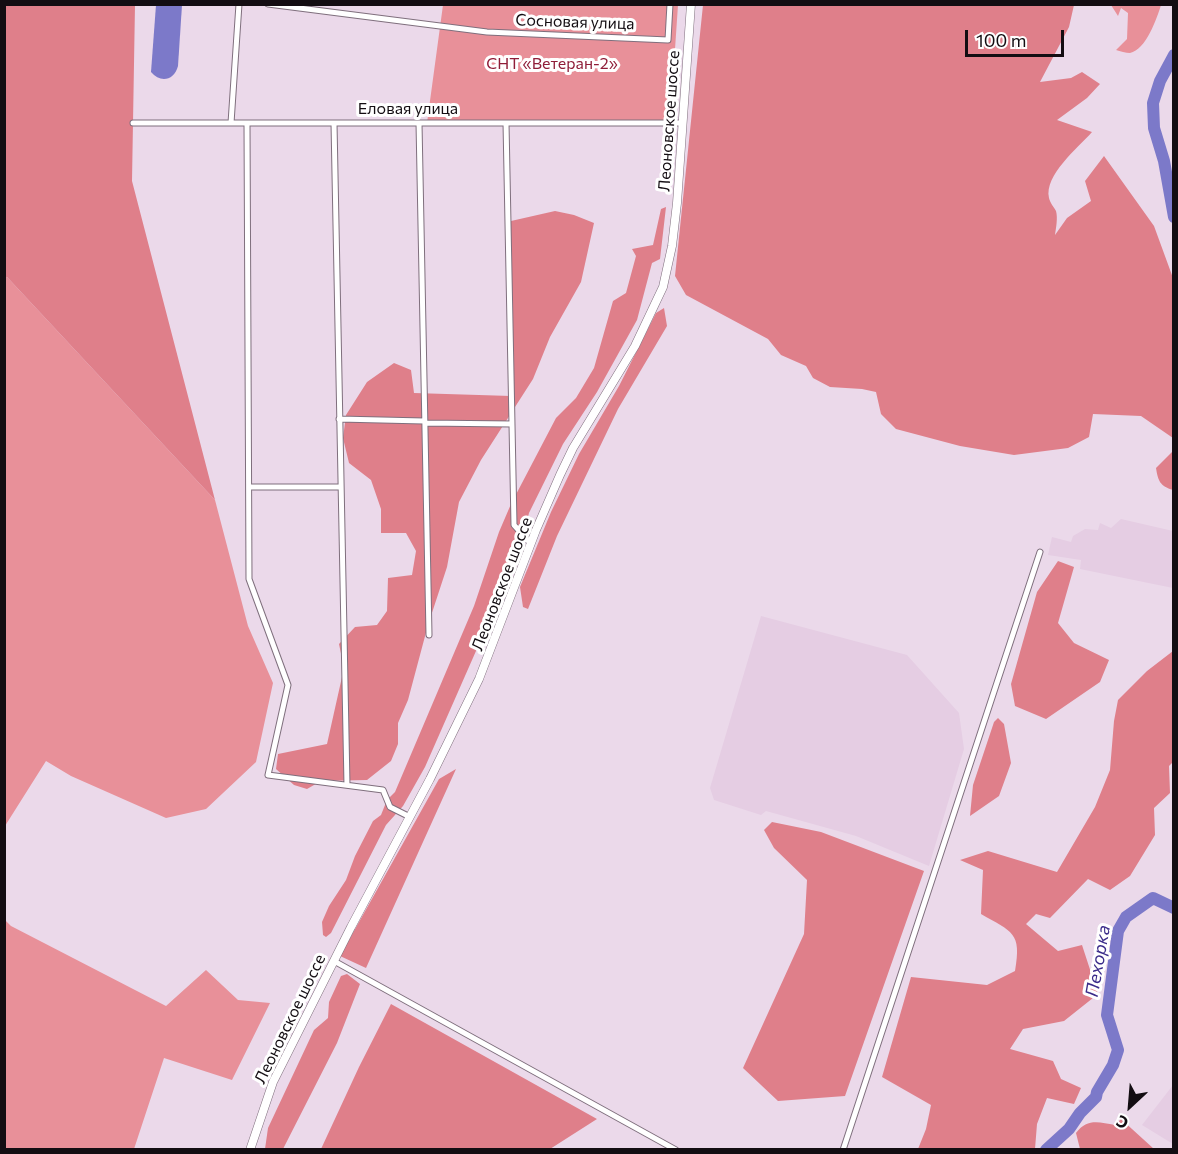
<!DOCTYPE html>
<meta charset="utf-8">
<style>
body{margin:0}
#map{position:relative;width:1178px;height:1154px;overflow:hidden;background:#ebd9ea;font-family:Commissioner,sans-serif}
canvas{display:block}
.frame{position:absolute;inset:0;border:6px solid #130d12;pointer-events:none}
.north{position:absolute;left:1100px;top:1076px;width:60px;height:60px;-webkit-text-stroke:4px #fff;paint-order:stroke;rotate:206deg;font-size:16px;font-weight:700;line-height:24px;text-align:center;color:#130d12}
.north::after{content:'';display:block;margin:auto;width:21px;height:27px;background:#130d12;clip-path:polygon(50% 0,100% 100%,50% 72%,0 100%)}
.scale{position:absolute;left:965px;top:30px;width:99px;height:27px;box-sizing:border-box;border:3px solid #130d12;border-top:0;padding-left:8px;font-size:18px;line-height:21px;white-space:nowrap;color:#130d12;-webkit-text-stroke:4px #fff;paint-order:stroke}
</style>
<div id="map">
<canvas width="1178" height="1154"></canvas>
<div class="frame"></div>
<div class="north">С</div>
<div class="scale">100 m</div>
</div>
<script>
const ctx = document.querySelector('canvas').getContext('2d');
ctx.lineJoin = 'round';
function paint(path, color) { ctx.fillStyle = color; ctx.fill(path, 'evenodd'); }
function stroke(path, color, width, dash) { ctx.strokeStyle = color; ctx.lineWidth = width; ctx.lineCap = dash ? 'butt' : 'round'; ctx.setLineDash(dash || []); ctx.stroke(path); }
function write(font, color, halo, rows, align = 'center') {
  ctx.font = font + ' Commissioner,sans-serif'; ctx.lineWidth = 6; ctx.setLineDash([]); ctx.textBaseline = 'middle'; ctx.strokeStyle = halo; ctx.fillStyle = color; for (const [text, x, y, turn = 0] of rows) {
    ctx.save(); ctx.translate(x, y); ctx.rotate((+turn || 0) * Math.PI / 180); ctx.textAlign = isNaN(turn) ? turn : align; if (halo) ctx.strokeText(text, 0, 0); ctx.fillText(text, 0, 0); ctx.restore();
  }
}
paint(new Path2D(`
 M1121,519l52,12v57l-93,-19 1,-9 -33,-5 4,-18 19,5 2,-6 12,-7 13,1 2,-7 11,5z
 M761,616l146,39 52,58 5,36 -35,117 -73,-30 -90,-25 -5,4 -47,-15 -4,-12z
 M1173,1085v59l-31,-19z`), '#e5cde3');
paint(new Path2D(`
 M443,5h235l-8,118h-243z
 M1111,5h50c-4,13 -15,45 -31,48 -4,0 -10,-2 -14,-3l11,-11 1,-26 -7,-5 -3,8z
 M7,277l208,223 33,126 25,57 -17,79 -50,47 -40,9 -95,-42 -25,-15 -41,65 -1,-548z
 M4,919l7,7 155,80 40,-36 32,30 32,3 -38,77 -68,-22 -30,91h-129z`), '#e89099');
paint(new Path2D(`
 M5,5h130l-3,176 83,319 -208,-223 -2,1z
 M703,5h371l-5,22 -29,55 31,-4 11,-6 18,12 -13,14 -30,22 35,12c-14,16 -48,43 -43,66 1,5 5,9 7,13 2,7 0,17 -1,24l12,-17 24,-17 -6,-20 19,-25 50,70 19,52v160l-32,-22 -48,-2 -4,23 -21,11 -54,7 -54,-9 -64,-17 -15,-15 -5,-22 -14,-3 -32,-2 -17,-9 -7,-12 -25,-11 -13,-16 -82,-44 -11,-19z
 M666,207l-6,52 -8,4 -15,57 -40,72 -34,52 -34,69 -9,35 -9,21 -15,26 -2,15 -69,157 -22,39 -17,19 -55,108 -5,4 -3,-2 -1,-13 7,-16 17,-26 9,-24 18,-35 8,-6 6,-15 8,-8 79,-186 25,-74 12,-28 45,-86 20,-20 18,-30 19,-67 13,-8 10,-37 -4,-7 21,-4 8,-36z
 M555,211l19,4 20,8 -13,59 -31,55 -17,42 -52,81 -22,42 -12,65 -19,58 -20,75 -10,23v21l-7,17 -24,19 -46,1 -14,8 -13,-4 -18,-16 2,-15 49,-10 17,-76 -5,-24 16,-17 22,-2 10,-14 1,-33 24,-3 4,-24 -10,-18h-25v-24l-10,-29 -22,-17 -6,-25 3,-23 21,-33 27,-19 17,7 3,23 97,3v-175z
 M664,308l3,18 -49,83 -61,127 -29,73 -5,-2 -3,-20 31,-75 28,-58 40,-68 37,-73z
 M1173,451v39c-13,-4 -15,-9 -17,-22z
 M1058,561l16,6 -16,56 16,20 35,17 -9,22 -54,37 -31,-13 -4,-22 26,-92z
 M1173,651v111l-4,4 1,27 -16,15 1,27 -25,41 -20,14 -22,-11 -38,39 -14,-4 -10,10 32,27 24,-6 16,49 -34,27 -41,8 -13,20 43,12 8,18 20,9 -7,16 -27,-6 -10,26 -2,25h-117l8,-20 5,-24 -49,-28 29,-100 76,8 28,-14c7,-39 -3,-39 -34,-57l2,-44 -23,-10 28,-9 69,21 38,-65 15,-37 4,-49 4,-21 29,-29z
 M998,718l6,6 7,39 -12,33 -29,20 3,-31 21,-63z
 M456,769l-90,199 -26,-12 99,-177z
 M772,822l49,10 103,39 -79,225 -67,5 -35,-33 61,-134 3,-54 -33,-32 -10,-18z
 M347,974l13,10 -23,59 -54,106h-18l3,-21 46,-98 14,-12 1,-16 12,-26z
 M391,1004l206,115 -47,30h-229l38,-82z
 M1121,1119l33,30h-74l-4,-16c11,-15 23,-11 39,-8z`), '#df7f8a');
paint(new Path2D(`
 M156,5h26l-4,61c-4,15 -18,17 -27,6z`), '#7c79c9');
stroke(new Path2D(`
 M1174,55l-14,26 -7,22 1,25 10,33 10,56
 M1046,1150l23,-21 11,-16 16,-16 1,-5 16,-27 5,-15 -11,-35 11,-84 8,-14 27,-19 21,10`), '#7c79c9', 12);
const street = new Path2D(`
 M268,4l219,28 181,8 2,-36
 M133,123h550
 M231,123l8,-119
 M247,123l2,456 39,106 -20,90 115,15 7,17 20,10
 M334,123l13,662
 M419,123l10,512
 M506,123l8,402 17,19
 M339,419l85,2
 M425,423l87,1
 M249,487h92
 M334,961l342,189
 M843,1150l197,-598`);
const secondary = new Path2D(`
 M250,1150l23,-68 78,-155 79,-148 49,-100 57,-149 24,-55 13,-27 62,-102 28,-59 9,-41 5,-43 14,-199`);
stroke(street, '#7f6f7d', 7);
stroke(secondary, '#7f6f7d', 9);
stroke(street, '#fff', 5);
stroke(secondary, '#fff', 8);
write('16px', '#130d12', '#fff', [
 ["Сосновая улица",575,22,2],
 ["Еловая улица",408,109],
 ["Леоновское шоссе",669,121,-86],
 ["Леоновское шоссе",502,584,-69],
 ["Леоновское шоссе",290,1019,-64]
]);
write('16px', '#8f1d38', '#fff', [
 ["СНТ «Ветеран-2»",552,64]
]);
write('italic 18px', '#3b2c8a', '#fff', [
 ["Пехорка",1098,961,-80]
]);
</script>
